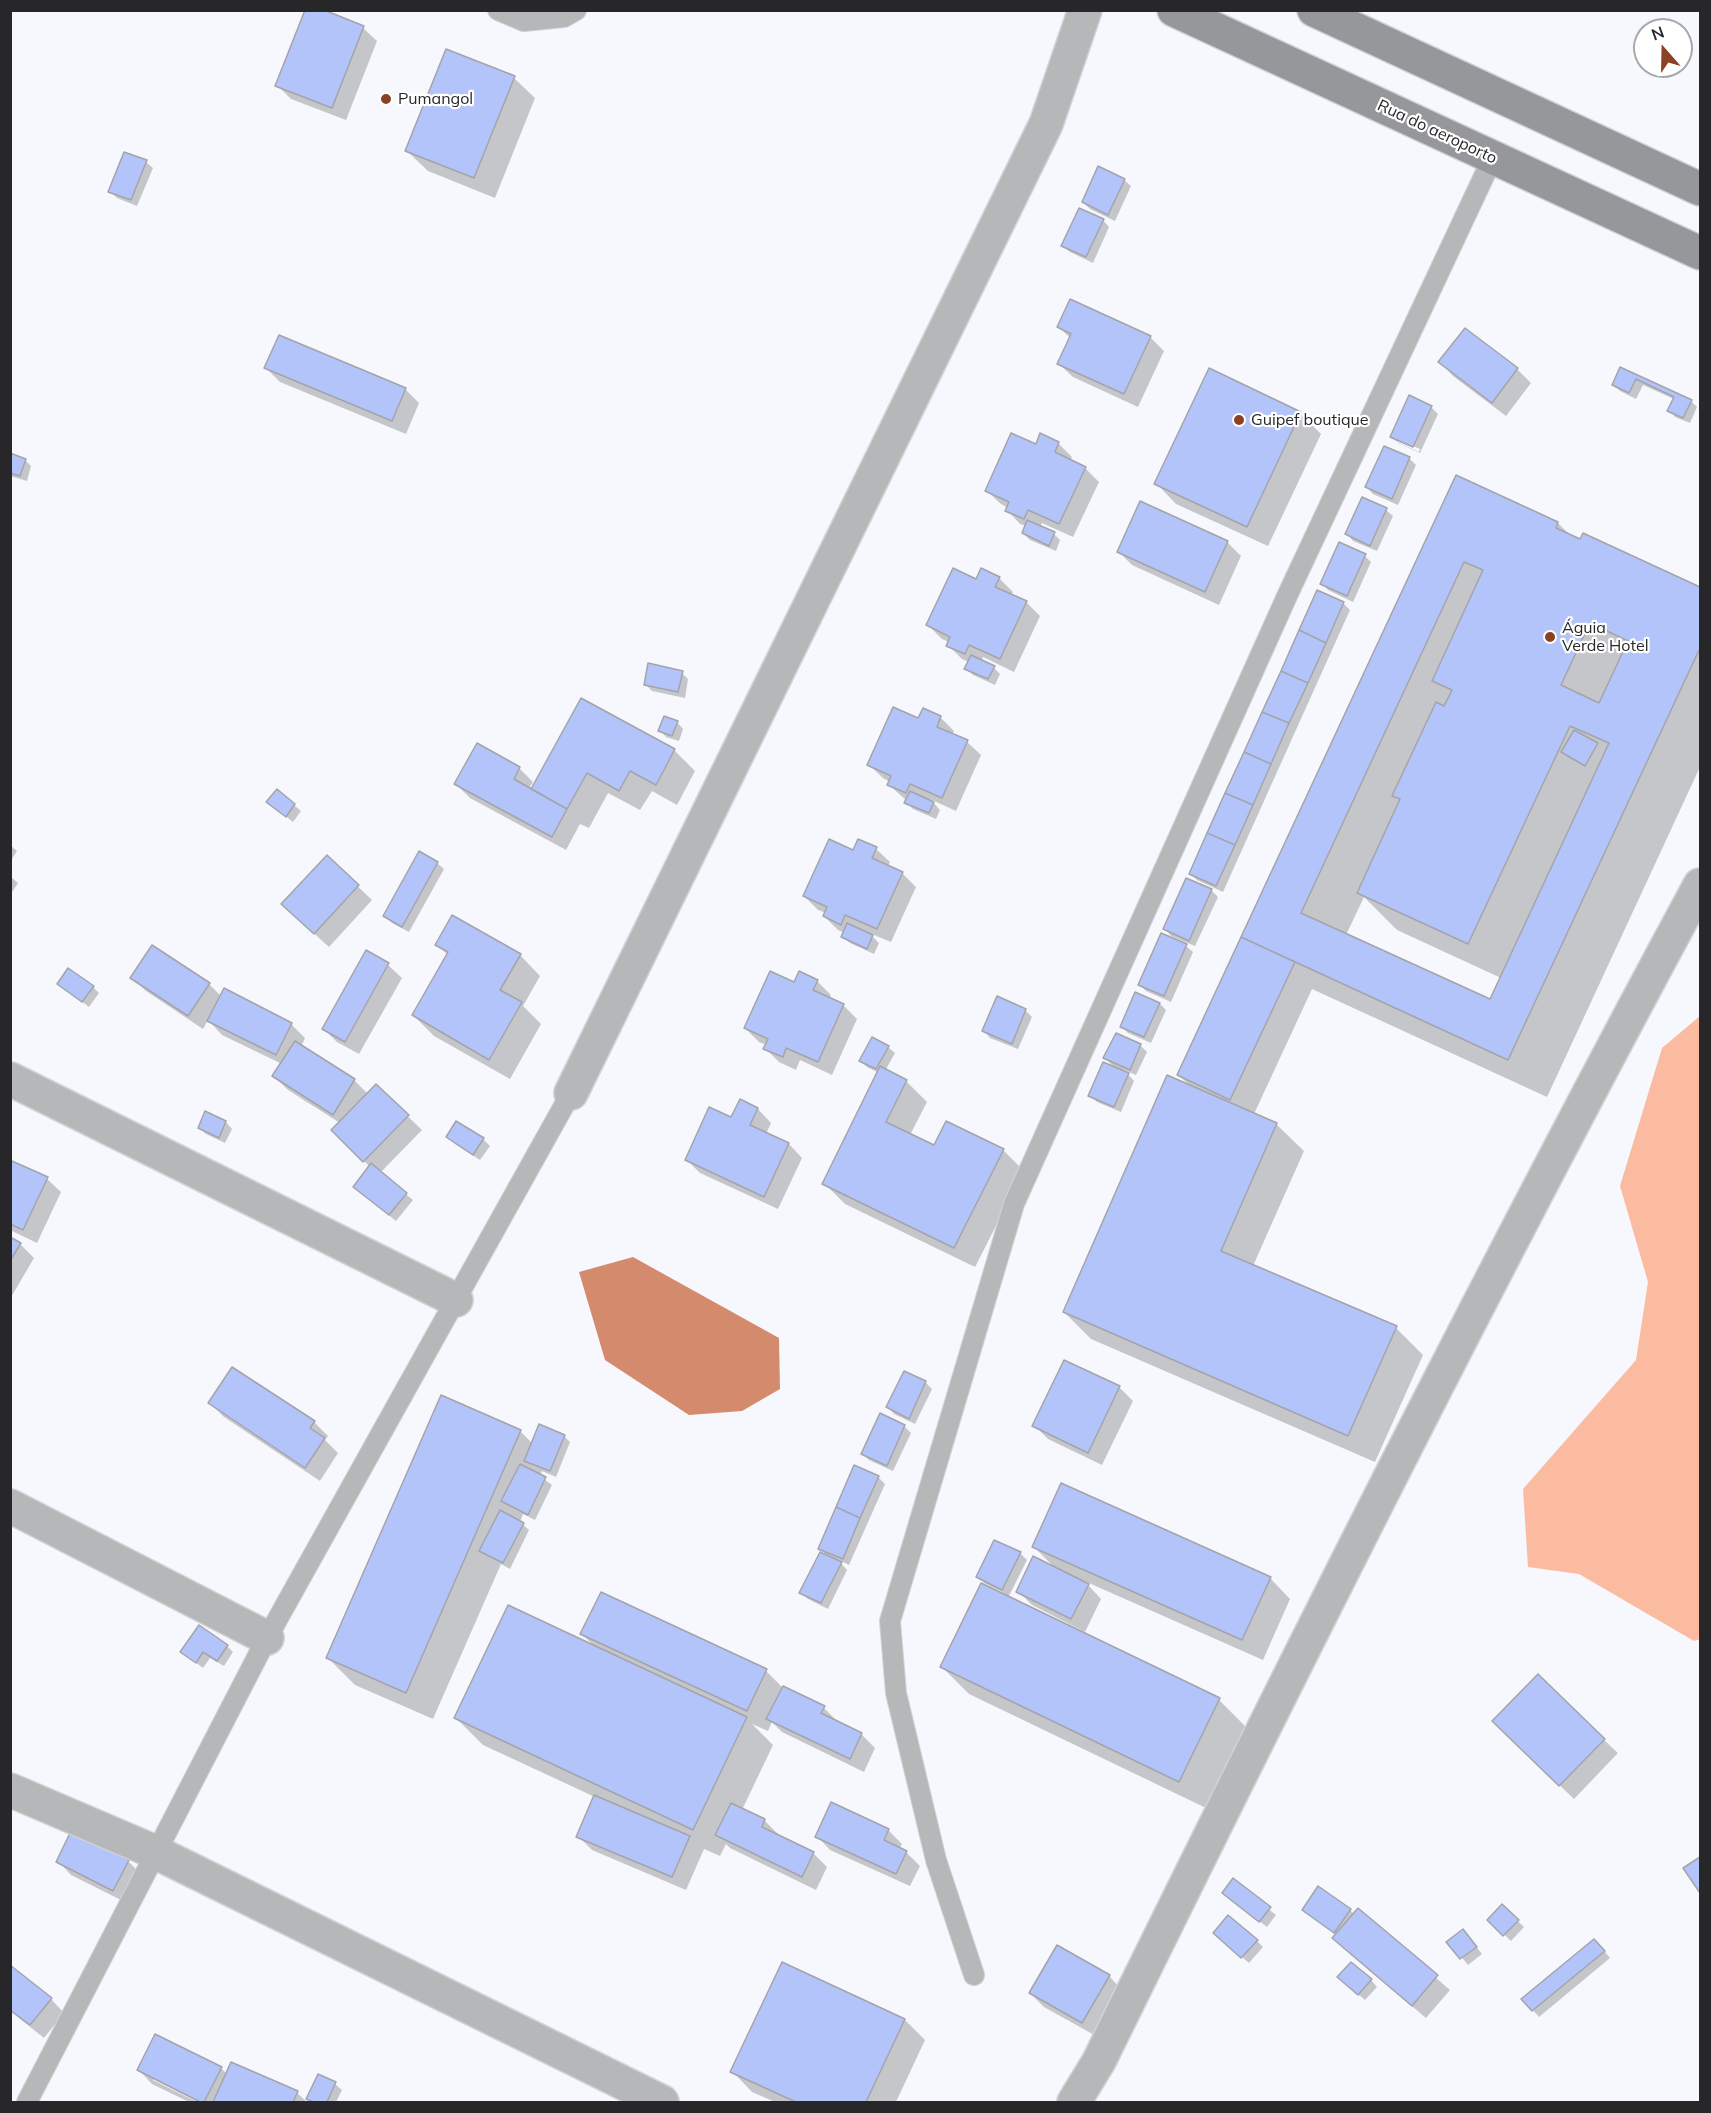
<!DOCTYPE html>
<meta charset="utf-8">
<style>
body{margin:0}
#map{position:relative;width:1711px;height:2113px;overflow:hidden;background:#f6f8fd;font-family:Mulish,sans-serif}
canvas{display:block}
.frame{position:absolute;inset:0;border:12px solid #272729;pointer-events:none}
.north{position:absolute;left:1633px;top:18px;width:60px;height:60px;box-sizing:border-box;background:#fff;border:2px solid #a9a9a9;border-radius:50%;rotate:340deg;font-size:16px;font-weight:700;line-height:24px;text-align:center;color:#272729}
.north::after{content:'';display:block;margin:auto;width:21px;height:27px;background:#8a4222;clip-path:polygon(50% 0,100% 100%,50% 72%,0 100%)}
</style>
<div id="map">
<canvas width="1711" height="2113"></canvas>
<div class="frame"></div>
<div class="north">N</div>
</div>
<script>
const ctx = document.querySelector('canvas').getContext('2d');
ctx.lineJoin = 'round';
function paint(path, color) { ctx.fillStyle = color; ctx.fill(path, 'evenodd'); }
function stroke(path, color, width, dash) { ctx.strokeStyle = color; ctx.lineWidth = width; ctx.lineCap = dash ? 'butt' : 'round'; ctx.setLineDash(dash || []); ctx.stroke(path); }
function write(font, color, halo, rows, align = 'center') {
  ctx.font = font + ' Mulish,sans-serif'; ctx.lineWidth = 4.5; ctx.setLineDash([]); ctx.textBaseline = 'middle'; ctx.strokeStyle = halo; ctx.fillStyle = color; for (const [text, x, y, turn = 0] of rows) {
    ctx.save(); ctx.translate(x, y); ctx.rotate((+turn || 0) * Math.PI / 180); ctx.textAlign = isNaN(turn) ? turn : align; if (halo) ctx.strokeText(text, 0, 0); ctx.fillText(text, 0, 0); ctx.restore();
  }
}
paint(new Path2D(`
 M1700,1016v623l-6,2 -115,-67 -51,-7 -5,-78 113,-129 12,-78 -28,-96 42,-138z`), '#fbbba1');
paint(new Path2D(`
 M633,1257l146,81 1,51 -38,22 -53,4 -84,-55 -26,-88z`), '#d48b6d');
paint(new Path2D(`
 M363,28l14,13 -31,79 -55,-21 -14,-14z
 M514,78l21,20 -40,100 -67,-27 -21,-20z
 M146,162l7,6 -16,38 -20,-8 -7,-7z
 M1124,180l7,6 -16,35 -25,-12 -7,-7z
 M1103,220l6,7 -16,36 -23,-11 -7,-6z
 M1059,327l91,10 14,14 -26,56 -65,-30 -14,-13 12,-25z
 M1465,330l52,39 14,14 -25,33 -53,-40 -13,-14z
 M266,368l139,21 14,14 -13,31 -126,-52z
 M1621,369l70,32 6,6 -7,16 -15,-6 -6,-7 5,-11 -31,-14 -7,14 -16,-8 -6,-6z
 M1209,370l91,43 21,21 -53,112 -92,-42 -20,-21z
 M1431,407l7,7 -18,39 -22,-10 -6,-6zM1397,439l23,10 -1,3 -22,-10z
 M1058,443l14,14 -2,4 15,7 14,14 -26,55 -31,-14 -2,4 14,7 6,6 -4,11 -26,-11 -7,-7 3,-7 -6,-2 -13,-14 1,-2 -7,-4 -14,-13 49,-45z
 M10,455l15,5 6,6 -4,15 -17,-5z
 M1409,458l7,7 -18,40 -25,-11 -6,-7z
 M1457,477l101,46 13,13 10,5 2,-6 117,54v178l-153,330 -235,-108 -58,125 22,10 28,27 -51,115 143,62 27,27 -48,107 -284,-123 -27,-27 127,-225 -12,-12zM1364,897l33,33 104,48 -10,23 -145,-66z
 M1386,510l7,6 -16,35 -24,-10 -6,-7z
 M1227,542l14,14 -22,49 -87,-40 -14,-14z
 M1365,556l6,6 -18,40 -25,-12 -6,-6z
 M999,578l14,14 -2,4 15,6 14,14 -26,56 -31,-15 -2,5 13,6 6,6 -5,11 -22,-10 -7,-7 3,-6 -7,-3 -14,-14 1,-3 -7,-3 -14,-14 49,-44z
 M1343,603l7,7 -127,282 -26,-12 -7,-7z
 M682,673l6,6 -3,19 -33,-7 -7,-7z
 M582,700l92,50 21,21 -18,34 -25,-14 -12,19 -32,-17 -19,35 -9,-4 -14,26 -96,-52 -14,-14 63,-16 14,14 -5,8h4z
 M940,717l14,14 -2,4 15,7 14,13 -25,56 -26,-12 10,11 -4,9 -23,-10 -7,-7 1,-1 -18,-16 1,-3 -7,-4 -14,-13 49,-45z
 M677,722l6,7 -4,12 -13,-4 -6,-7z
 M268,802l26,3 7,6 -8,11z
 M10,845l7,6 -7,11z
 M876,849l14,13 -2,5 14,6 14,14 -25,55 -22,-9 10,10 -5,11 -24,-11 -7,-6 2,-4 -7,-3 -14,-14 2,-3 -8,-3 -14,-14 50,-44z
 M327,857l45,43 -43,47 -32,-29z
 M437,863l7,6 -35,63 -17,-9 -7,-7z
 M10,876l8,7 -8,12z
 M1211,890l7,7 -23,49 -24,-10 -6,-7z
 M1162,935l24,11 7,6 -22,50 -25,-11 -6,-6z
 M437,945l83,10 20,21 -17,30 18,18 -31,55 -76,-43 -21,-21 35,-60z
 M153,947l56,37 12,12 70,28 14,14 -4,9 53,33 14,14 8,-8 46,44 -42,43 33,27 -17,21 -35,-28 9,-26 -37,-37 7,-7 -52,-33 -14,-14 8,-12 -60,-29 -14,-15 -5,9 -57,-38 -14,-13z
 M366,952l22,13 14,13 -43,76 -22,-12 -14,-14z
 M817,981l14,14 -2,4 14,6 14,14 -25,56 -32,-15 -4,10 -17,-8 -14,-14 2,-3 -8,-3 -14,-14 50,-44z
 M59,984l34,3 6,6 -10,14z
 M1160,1004l6,6 -15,33 -23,-10 -6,-6z
 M1025,1010l7,7 -14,32 -28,-11 -6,-7z
 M1116,1035l25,11 6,6 -11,23 -12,-5 10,11 -13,31 -24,-10 -7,-7 26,-26 -11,-11z
 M888,1047l7,6 -10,18 21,10 21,21 -17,33 24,12 69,3 21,21 -49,96 -130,-63 -21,-21 55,-110 -12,-6 -6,-6z
 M741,1101l17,8 13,14 -5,11 23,10 13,14 -24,51 -78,-36 -13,-13 45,-41z
 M206,1113l20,9 6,7 -7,14 -19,-9 -7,-6z
 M448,1137l35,2 7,7 -10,14 -25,-16z
 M10,1168l37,11 14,13 -24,51 -27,-13z
 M10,1239l10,5 14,14 -24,41z
 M1065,1362l55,26 13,13 -31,64 -54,-26 -14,-14z
 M925,1382l7,7 -17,35 -21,-10 -6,-7z
 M442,1397l78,34 12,12 32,-7 6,6 -14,35 -14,-6 -2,5 12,9 -17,35 -12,-6 -3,8 9,8 -19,39 -9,-5 -68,155 -78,-34 -27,-27z
 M210,1403l104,19 14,14 -3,4 13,13 -18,28 -96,-64z
 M904,1426l7,7 -18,38 -24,-11 -6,-6z
 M878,1477l7,7 -36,81 -12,-6 10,11 -19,39 -20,-10 -7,-6 27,-36 -8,-9z
 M995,1541l25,12 7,7 -19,38 211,102 27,27 -40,81 -237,-114 -27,-27 62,-74 -20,-10 -6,-7z
 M1034,1547l236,31 20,21 -27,61 -181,-80 -1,2 7,3 13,14 -16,33 -53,-27 -14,-14 38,-22z
 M582,1634l184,37 16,16 42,21 13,13 24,13 14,14 -11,24 -82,-40 -10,-10 -4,9 -16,-7 21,21 -31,65 22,10 14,14 -1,2 36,17 14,14 -11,23 -86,-42 -4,-4 -6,12 -16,-7 -18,41 -94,-40 -14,-14 17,-39 -112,-52 -27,-27 139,-71z
 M227,1646l6,6 -9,14 -14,-8 -7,10 -21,-16z
 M1507,1735l97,5 14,13 -44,46z
 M888,1830l14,14 -3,5 7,3 14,14 -10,20 -80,-36 -13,-14z
 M72,1833l56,28 14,14 -15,28 -56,-28 -13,-14z
 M1233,1881l43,34 -9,12 -37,-28z
 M1502,1906l22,21 -13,14 -22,-21z
 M1304,1910h46l5,5 3,-5 92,80 -24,28 -78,-66 -14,-14 3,-3z
 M1469,1938l13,16 -14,11 -19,-23z
 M1221,1939l36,2 6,6 -14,16z
 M1601,1947l9,11 -71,59 -16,-18z
 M10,1967l41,32 13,14 -20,25 -34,-27z
 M1109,1976l13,14 -26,46 -52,-29 -14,-14z
 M1371,1980l6,7 -12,13 -19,-16z
 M905,2020l20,20 -29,62h-121l-23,-10 -20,-21z
 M221,2068l6,6 70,19 10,9h-103l-51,-25v3l44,22h-8l-37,-18 -13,-14z
 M335,2084l7,6 -6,12h-24l-4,-4z`), '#0003');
const building = new Path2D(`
 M305,10h19l40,16 -32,82 -57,-22z
 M446,49l69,27 -41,102 -69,-27z
 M124,152l23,8 -16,40 -23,-8z
 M1098,166l27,13 -17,36 -26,-13z
 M1079,208l25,11 -18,38 -25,-11z
 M1070,299l81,37 -27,58 -67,-30 14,-30 -14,-7z
 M1465,328l53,40 -26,35 -54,-41z
 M279,335l127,53 -14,33 -128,-53z
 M1620,367l72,33 -9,18 -16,-7 7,-14 -38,-18 -7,14 -17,-8z
 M1209,368l92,44 -54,115 -93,-43z
 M1409,395l23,11 -19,41 -23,-10z
 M1011,433l25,11 4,-11 19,9 -4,10 31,15 -27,57 -31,-14 -4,9 -19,-8 4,-9 -24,-11z
 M1384,446l26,11 -18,42 -27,-12z
 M10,453l16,6 -6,17 -10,-3z
 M1456,475l102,47 -2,6 24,11 3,-6 117,54v61l-192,412 -267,-123zM1464,562l19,8 -51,111 20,9 -8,16 -8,-4 -44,94 8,3 -43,94 111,51 102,-218 39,17 -119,256 -189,-86zM1590,623l38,18 -29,62 -38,-18z
 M1362,497l25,11 -17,38 -25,-12z
 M1140,501l88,40 -23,51 -88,-40z
 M1027,520l28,12 -6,14 -27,-13z
 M1339,542l27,12 -19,42 -27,-12z
 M953,568l23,11 5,-11 19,9 -5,10 32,14 -27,58 -31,-14 -4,9 -19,-8 4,-9 -24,-12z
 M1317,590l27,12 -18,41 -27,-13z
 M1299,630l27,13 -18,40 -27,-12z
 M971,655l24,11 -7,13 -24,-10z
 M648,663l35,8 -5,21 -34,-7z
 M1281,671l27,12 -19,40 -27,-11z
 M581,698l94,51 -19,36 -26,-14 -11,20 -32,-18 -20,36 -36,-20z
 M893,707l25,11 5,-10 18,8 -4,11 31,13 -26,58 -32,-14 -4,9 -19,-8 4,-9 -24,-11z
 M1262,712l27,11 -18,41 -27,-12z
 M664,716l14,5 -6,15 -14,-5z
 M1574,730l24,13 -13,23 -24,-14z
 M477,743l43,24 -6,12 53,30 -15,28 -98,-53z
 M1244,752l27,12 -18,41 -28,-12z
 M277,789l18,15 -9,13 -20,-15z
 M910,791l24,11 -5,11 -25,-10z
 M1225,793l28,12 -18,40 -28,-12z
 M1207,833l28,12 -19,41 -27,-12z
 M829,839l24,11 5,-11 19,8 -5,11 31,14 -26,57 -32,-14 -4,10 -18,-9 4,-9 -24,-11z
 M419,851l19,11 -36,65 -19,-11z
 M327,855l32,30 -45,49 -33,-30z
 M1186,878l26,11 -23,52 -26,-12z
 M452,915l69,39 -21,36 22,12 -33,58 -77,-45 36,-63 -13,-7z
 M847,923l26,12 -6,14 -26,-12z
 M1161,933l26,11 -23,52 -26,-11z
 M1241,937l54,25 -65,138 -53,-25z
 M152,945l58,38 -22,33 -58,-38z
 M366,950l23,13 -44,79 -23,-13z
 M68,968l26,18 -12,16 -25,-18z
 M770,971l24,11 5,-11 19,9 -5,10 31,14 -26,58 -32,-14 -3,9 -20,-8 5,-10 -24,-11z
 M224,988l68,35 -16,32 -69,-34z
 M1135,992l25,11 -16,34 -24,-10z
 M997,996l29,13 -14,35 -30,-13z
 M1116,1033l25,11 -11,26 -27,-12z
 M872,1037l17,9 -13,23 -17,-8z
 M295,1041l60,38 -22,36 -61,-39z
 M1103,1062l26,11 -15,34 -26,-11z
 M880,1066l27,14 -21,42 48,23 12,-24 58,28 -50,99 -132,-64z
 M1167,1075l110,48 -56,128 176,75 -49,110 -285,-124z
 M376,1084l33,31 -46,47 -32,-32z
 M740,1099l18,9 -8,17 39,18 -25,54 -79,-37 24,-53 22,10z
 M205,1111l21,10 -7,17 -21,-10z
 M456,1121l28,17 -11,17 -27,-18z
 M12,1161l36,16 -25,53 -13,-6v-59z
 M371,1163l36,30 -18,22 -36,-28z
 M10,1237l11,6 -11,18z
 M1064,1360l56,26 -32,67 -56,-27z
 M232,1367l83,54 -5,7 15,10 -20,30 -97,-65z
 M904,1371l22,10 -17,38 -23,-12z
 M441,1395l80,35 -115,263 -80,-35z
 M880,1413l25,12 -18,41 -26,-12z
 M539,1424l26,11 -15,36 -26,-10z
 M520,1464l26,13 -18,38 -27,-14z
 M854,1465l25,11 -19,42 -24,-11z
 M1061,1483l210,94 -29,63 -210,-93z
 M836,1507l24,11 -17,41 -25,-10z
 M500,1510l24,13 -21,40 -24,-12z
 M994,1540l27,12 -19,38 -26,-13z
 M820,1552l22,10 -21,41 -22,-10z
 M1033,1556l56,28 -18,35 -55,-27z
 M981,1583l239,115 -41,84 -239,-115z
 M601,1592l166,77 -20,42 -167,-77z
 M508,1605l239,112 -54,113 -239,-112z
 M199,1625l29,20 -11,16 -14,-9 -7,11 -16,-11z
 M1538,1674l67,65 -46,47 -67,-65z
 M783,1686l42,20 -4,7 41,20 -12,26 -84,-40z
 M594,1795l96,41 -18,41 -96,-40z
 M831,1802l58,27 -5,11 23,11 -11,23 -81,-37z
 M731,1803l34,16 -3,8 52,25 -12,25 -87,-42z
 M71,1831l58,29 -16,31 -57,-29z
 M1700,1857v36l-17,-25z
 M1233,1878l38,29 -12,15 -37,-29z
 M1318,1886l33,23 -17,24 -32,-23z
 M1502,1904l17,16 -16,16 -16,-16z
 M1358,1908l80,67 -26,31 -80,-68z
 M1228,1915l30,25 -17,18 -28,-25z
 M1463,1929l14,18 -17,12 -14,-17z
 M1594,1939l11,12 -73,60 -11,-12z
 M1057,1945l53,30 -28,48 -53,-30z
 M782,1962l123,57 -39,83h-70l-66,-30z
 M1351,1962l21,17 -14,16 -21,-18z
 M10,1965l42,33 -22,27 -20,-15z
 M155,2034l67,33 -18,35h-4l-63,-32z
 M231,2062l67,29 -5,11h-80z
 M318,2074l18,8 -9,20h-13l-8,-3z`);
paint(building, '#b3c4fa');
stroke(building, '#a3a4aa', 1.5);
const lane = new Path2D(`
 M498,10l26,11 40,-4 12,-7
 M974,1975l-38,-115 -40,-167 -6,-72 124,-417 273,-608 206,-439
 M27,2102l240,-464 304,-545`);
const street = new Path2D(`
 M10,1079l446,221
 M571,1093l475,-969 39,-114
 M10,1506l257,132
 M10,1790l145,62 507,250
 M1074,2102l25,-41c194,-395 392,-789 601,-1176`);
const secondary = new Path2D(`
 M1174,10l526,243
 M1314,10l386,179`);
stroke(lane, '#d1d2d7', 22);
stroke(street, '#d1d2d7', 36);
stroke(secondary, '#d1d2d7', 36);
stroke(lane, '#b6b7b9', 20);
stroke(street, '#b6b7b9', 33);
stroke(secondary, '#96979a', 33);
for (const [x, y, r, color] of [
 [386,99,6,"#8a4222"],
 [1239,420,6,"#8a4222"],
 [1550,637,6,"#8a4222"]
]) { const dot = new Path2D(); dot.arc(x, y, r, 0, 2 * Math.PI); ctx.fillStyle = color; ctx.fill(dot); stroke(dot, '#fff', 2); }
write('16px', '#272729', '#fff', [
 ["Pumangol",398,99],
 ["Guipef boutique",1251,420],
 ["Águia",1562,628],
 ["Verde Hotel",1562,646]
], 'left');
write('16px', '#272729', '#fff', [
 ["Rua do aeroporto",1437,132,25]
]);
</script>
